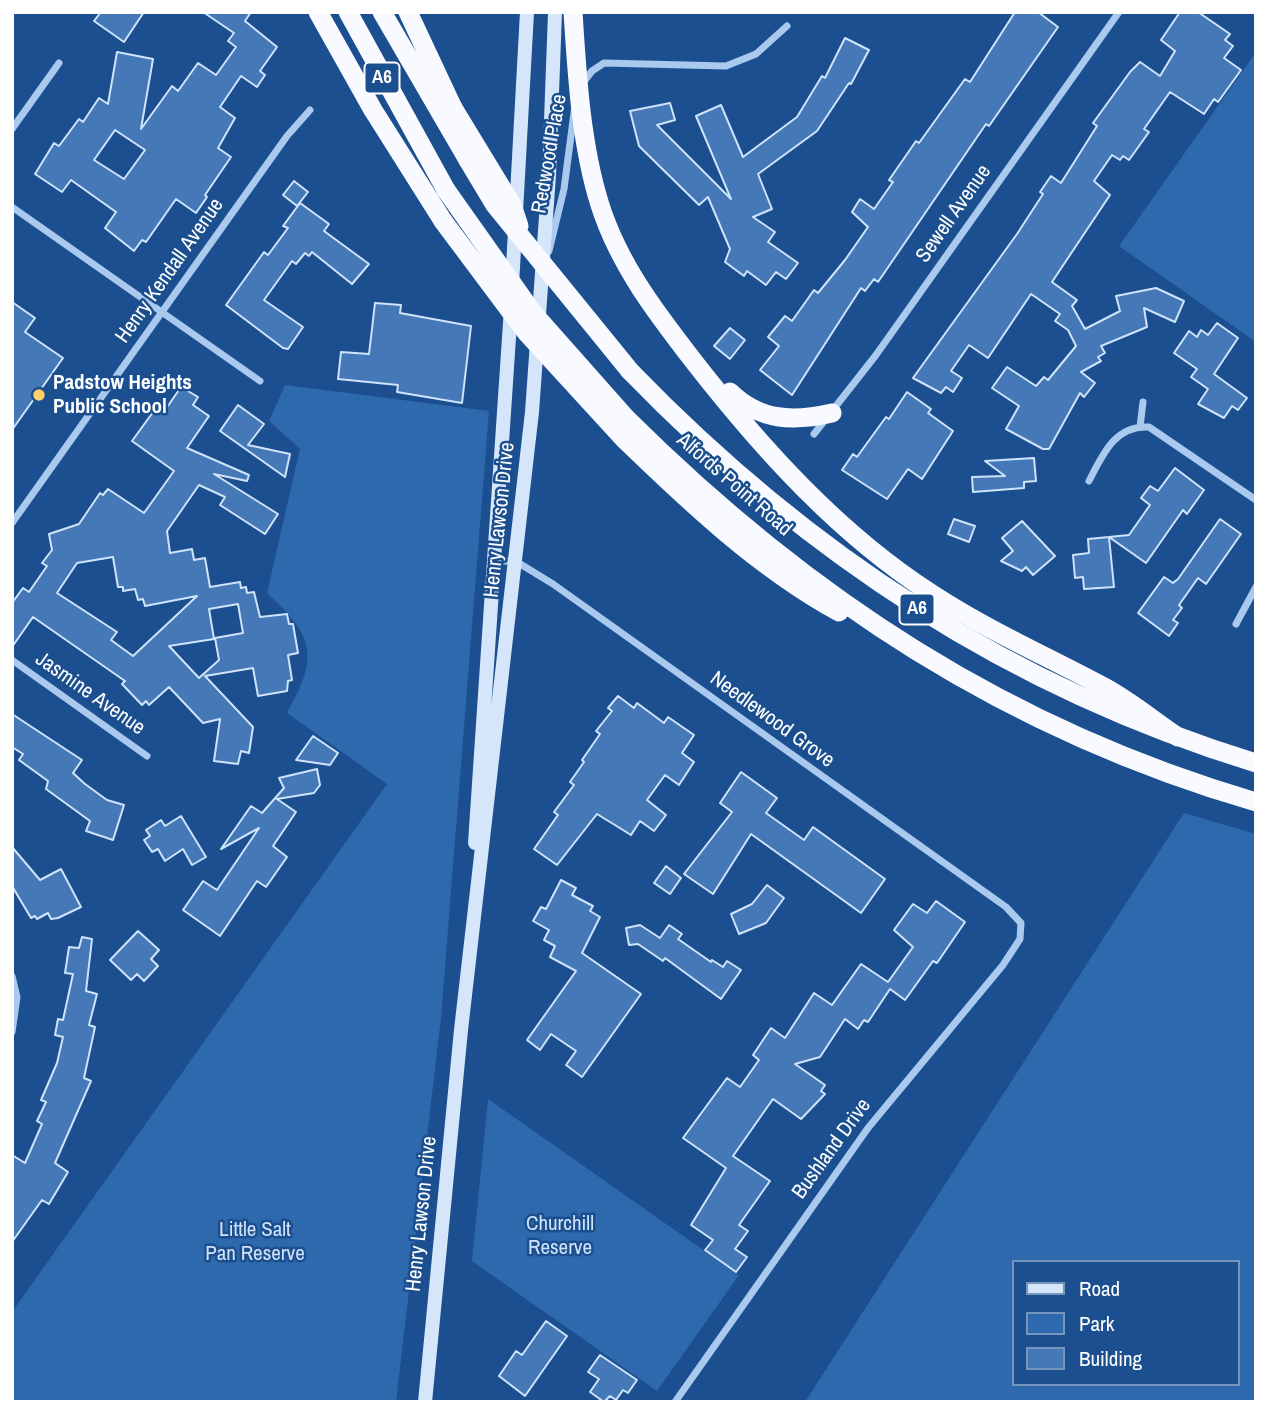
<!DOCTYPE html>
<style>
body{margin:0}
#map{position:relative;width:1268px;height:1414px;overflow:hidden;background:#1b4f8f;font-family:"Archivo Narrow",sans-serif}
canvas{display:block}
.frame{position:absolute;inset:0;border:14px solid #fff;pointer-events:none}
.legend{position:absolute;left:1012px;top:1260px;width:228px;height:126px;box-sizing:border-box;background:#1b4f8f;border:2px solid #7695bc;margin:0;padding:9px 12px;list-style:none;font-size:21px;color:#fff}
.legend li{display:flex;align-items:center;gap:14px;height:35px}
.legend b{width:35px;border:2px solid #7695bc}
</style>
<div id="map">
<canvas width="1268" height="1414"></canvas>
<div class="frame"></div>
<ul class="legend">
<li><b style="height:9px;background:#d6e6fa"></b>Road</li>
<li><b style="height:19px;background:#2e69ad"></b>Park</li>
<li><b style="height:19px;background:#4478b7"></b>Building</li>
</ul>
</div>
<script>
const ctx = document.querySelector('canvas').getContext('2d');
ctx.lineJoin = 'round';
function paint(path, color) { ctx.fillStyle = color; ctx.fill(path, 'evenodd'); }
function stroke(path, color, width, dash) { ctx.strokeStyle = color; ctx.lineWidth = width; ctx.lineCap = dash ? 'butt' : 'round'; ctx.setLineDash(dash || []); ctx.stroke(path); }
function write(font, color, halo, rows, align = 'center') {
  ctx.font = font + ' "Archivo Narrow",sans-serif'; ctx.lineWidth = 5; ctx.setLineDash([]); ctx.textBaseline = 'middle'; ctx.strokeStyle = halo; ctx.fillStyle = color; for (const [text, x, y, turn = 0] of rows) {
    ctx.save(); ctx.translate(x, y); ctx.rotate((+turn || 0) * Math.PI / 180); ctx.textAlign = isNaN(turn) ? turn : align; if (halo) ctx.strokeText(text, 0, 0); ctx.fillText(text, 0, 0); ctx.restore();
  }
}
paint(new Path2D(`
 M1254,55l2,5v282l-137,-96z
 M285,385l204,26 -48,607 -45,384h-384v-90l375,-528 -100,-71c32,-57 28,-75 -20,-120l33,-144 -31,-28z
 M1184,813l72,21v568h-451zM1014,1262h224v122h-224z
 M488,1099l251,176 -82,116 -185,-130z`), '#2e69ad');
const building = new Path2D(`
 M101,12h43l-20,30 -30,-21z
 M203,12h48l-6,9 32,26 -17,24 5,4 -8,12 -16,-11 -21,31 15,11 -17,30 13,9 -26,38 2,2 -11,16 -20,-14 -30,43 -4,-2 -8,11 -29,-23 11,-16 -45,-32 -9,12 -27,-18 19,-31 5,3 20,-27 4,3 16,-24 9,6 9,-52 36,7 -12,70 31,-43 6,5 20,-28 18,12 20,-28 -8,-6 6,-8zM115,130l30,20 -21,29 -30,-19z
 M1015,12h23l20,15 -69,99 -3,-2 -108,158 -4,-3 -9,12 -4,-3 -69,107 -32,-25 19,-24 -11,-9 17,-21 7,5 22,-31 4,3 27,-33 23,-33 -16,-15 8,-13 14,10 19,-27 -4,-2 27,-39 3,2 46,-64 5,3z
 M1180,12h18l32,22 -5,6 8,6 -9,12 17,12 -23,32 -4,-3 -10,15 -34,-22 -26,37 5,3 -20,28 -6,-4 -3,4 -8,-5 -18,26 16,14 -58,87 25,18 -5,6 13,23 35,-18 -4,-15 40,-8 28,13 -9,21 -31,-14 3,19 -46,19 4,7 -7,4 3,4 -20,11 14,11 -11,14 -4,-4 -31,56h-6l-37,-20 13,-23 -27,-18 15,-21 29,19 8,-9 4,3 28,-34 -8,-16 -13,-9 5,-7 -29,-20 -43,64 -19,-13 -18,26 11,7 -9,14 -7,-5 -5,6 -28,-15 104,-144 26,-40 -3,-2 11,-16 10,7 36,-57 -4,-3 37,-51 10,-10 20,14 15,-25 -14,-11z
 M845,38l24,12 -18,34 -2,-1 -32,48 -59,43 14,35 -19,8 22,15 -7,10 30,21 -12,16 -10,-7 -10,13 -19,-14 -3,5 -19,-14 5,-13 -22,-52 -9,8 -60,-59 -9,-35 40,-8 5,17 -18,5 74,74 -35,-83 25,-11 22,52 54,-40 25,-41 3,2z
 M294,181l14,11 -11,14 -14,-11z
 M300,203l29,21 -5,7 45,33 -17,20 -40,-32 -3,4 -4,-3 -9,11 -4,-3 -28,39 39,27 -15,22 -5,-1 -57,-43 38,-53 4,3 20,-27 -5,-2z
 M12,302l23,16 -10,14 38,26 -51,72z
 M375,303l26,2 -1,8 71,13 -9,77 -65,-11 1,-7 -60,-6 3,-27 28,2z
 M1217,323l21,15 -24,36 33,24 -9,12 -6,-4 -8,12 -26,-14 10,-15 -17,-12 6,-8 -23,-16 15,-22 8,6 4,-7 7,5z
 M730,328l15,12 -15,19 -16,-13z
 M181,387l17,10 -5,8 16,11 -22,32 62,27 -2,6 -33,-7 64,40 -13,20 -45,-29 5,-8 -26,-12 -32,46 3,22 22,-4 2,11 11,-2 5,29 30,-5 1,6 5,-1 1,6 7,-1 6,25 27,-3 2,10h4l5,29 -10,2 4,25 -4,1 -1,10 -29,5 -5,-28 -48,8 48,51 -4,26 -8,-2 -3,13 -24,-3 6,-42 -17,4 -34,-36 -20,18 -3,-4 -4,4 -20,-21 3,-3 -92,-64 -21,30v-44l11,-15 6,4 18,-26 -5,-3 10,-13 -3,-16 30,-10 21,-31 3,2 5,-6 36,24 30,-42 -42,-30 24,-33 7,5zM113,557l5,30h5v4l12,-2 3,11 5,-1 2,7 52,-10 -64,60 -22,-16 6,-8 -60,-39 20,-30zM238,604l5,29 -28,5 4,22 -20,18 -30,-32 45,-7 -5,-30z
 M907,392l24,17 -3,4 25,18 -31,48 -14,-10 -21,30 -45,-29 11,-16 4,3 29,-40 3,2z
 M238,405l26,19 -16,21 42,9 -5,23 -65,-46z
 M1034,458l2,23 -12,1v6l-51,4 -1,-15 33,-1 -20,-15z
 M1175,468l29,22 -17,24 -4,-4 -37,53 -37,-26 20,-2 21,-30 -9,-7 9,-12 8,5z
 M954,519l21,7 -6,16 -21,-8z
 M1220,519l21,15 -35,50 -8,-6 -19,27 3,3 -9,12 5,3 -9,13 -31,-23 26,-36 9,6 5,-4z
 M1022,521l33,35 -22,19 -7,-8 -4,4 -21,-10 12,-10 -11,-13z
 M1109,537l5,50 -30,2 -1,-12 -8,1 -2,-23 16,-2 -1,-14z
 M618,696l16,12 3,-5 27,20 4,-6 26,18 -12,18 12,9 -15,23 -14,-10 -18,25 19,15 -12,16 -14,-10 -9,14 -34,-21 -40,51 -23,-16 24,-34 -4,-3 20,-27 -4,-3 14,-20 -2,-2 18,-26 -4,-3 16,-20 -4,-3z
 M12,714l70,46 -9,13 12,11 22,16 17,5 -11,35 -27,-9 4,-10 -44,-32 2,-8 -29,-21 4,-6 -11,-7z
 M313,736l25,17 -8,12 -34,-5z
 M317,769l3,16 -6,8 -37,6 19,13 -23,34 14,11 -21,30 -9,-6 -37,55 -37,-26 20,-29 14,9 42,-62 -38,21 30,-43 11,7 22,-25 -5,-10z
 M741,772l36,26 -11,15 38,27 9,-13 72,52 -24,34 -110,-79 -38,60 -29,-20 48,-62 -12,-9z
 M181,816l25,41 -14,8 -9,-16 -18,12 -7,-12 -6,3 -8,-12 6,-4 -4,-6 15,-10 4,6z
 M12,847l28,33 21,-11 20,38 -23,11 -7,1 -3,-6 -11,6 -2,-3 -4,2 -19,-32z
 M666,866l15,12 -11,16 -16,-11z
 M561,880l15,8 -4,7 21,11 -3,5 10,6 -18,36 59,41 -59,83 -16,-12 10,-14 -25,-17 -11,16 -13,-10 49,-69 -26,-14 5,-11 -11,-6 5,-10 -16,-9 8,-14 5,2z
 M767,885l17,13 -18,25 -27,11 -8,-20 21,-10z
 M936,901l29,21 -28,41 -4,-2 -28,39 -15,-11 -22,33 -4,-2 -6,9 -13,-10 -25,38 -25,7 30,21 -4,6 4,3 -24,25 -28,-20 -40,57 37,25 -31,44 9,6 -13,18 12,8 -11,15 -31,-22 8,-10 -22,-15 35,-57 -43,-30 44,-60 13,9 19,-27 -6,-5 18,-27 14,10 29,-45 18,12 29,-41 27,18 25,-35 -19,-17 19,-26 14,9z
 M640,925l20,13 9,-13 13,9 -4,5 33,23 1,-2 11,7 4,-6 14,9 -20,29 -56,-41 -2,3 -25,-17 -9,1 -3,-17z
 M138,931l21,19 -8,9 7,7 -14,15 -7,-7 -6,6 -21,-20z
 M82,937l10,2 -6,52 11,3 -8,31 6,2 -11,51 7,3 -36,82 13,9 -19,32 -7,-4 -30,42v-87l13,8 17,-39 -5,-3 9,-19 -5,-2 16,-37 6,-26 -8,-2 3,-16 5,1 10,-46 -8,-1 4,-26 10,1z
 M546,1321l21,15 -42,60 -26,-20 17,-25 6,4z
 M600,1355l37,25 -9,13 -5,-3 -7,10 -6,-4 -6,6 -14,-10 9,-13 -11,-7z`);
paint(building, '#4478b7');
stroke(building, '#cfe3fa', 2);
stroke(new Path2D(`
 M582,84l10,-13 12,-8 122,3 30,-12 31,-28
 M12,129l47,-66
 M12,207l248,174
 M549,251l15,-62 11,-84
 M1140,427l3,-25
 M814,434l62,-79 243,-343
 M1089,481c14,-27 26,-56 60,-54l107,73
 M12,523l275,-387 23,-26
 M495,560l22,2 36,22 453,323 15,16 -1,16 -17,26 -135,163 -193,274
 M1236,624l20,-37
 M12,660l135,96
 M12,976l5,21 -5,35`), '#a9c9ee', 7);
stroke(new Path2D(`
 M512,285l15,-273
 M475,843l36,-535
 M425,1402l36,-372 71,-618 17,-237 6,-163`), '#d6e6fa', 14);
stroke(new Path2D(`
 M318,12l55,98 70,111
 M348,12l98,178
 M382,12l86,148
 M408,12l45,96
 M573,12c4,63 8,133 27,193 19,60 57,109 95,158 68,87 144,171 237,231 55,36 114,62 172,93 26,14 50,34 74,50
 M630,371c177,183 381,317 626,392
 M730,392c30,29 63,30 102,21
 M626,418c182,181 383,312 630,384
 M625,440c65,63 134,128 214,172`), '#f8faff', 19);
stroke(new Path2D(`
 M453,108l59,97 7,21
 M468,160l27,45 135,166
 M446,190l87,123 93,105
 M443,221l83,111 99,108`), '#f8faff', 19);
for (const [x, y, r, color] of [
 [39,395,7,"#ffd166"]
]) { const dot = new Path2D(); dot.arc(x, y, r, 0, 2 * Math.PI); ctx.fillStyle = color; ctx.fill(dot); stroke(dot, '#1b4f8f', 2.5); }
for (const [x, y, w] of [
 [382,78,35],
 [917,609,35]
]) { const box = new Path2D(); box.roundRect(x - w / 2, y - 15.5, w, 31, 5); ctx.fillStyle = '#1b4f8f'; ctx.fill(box); stroke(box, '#fff', 2); }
write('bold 19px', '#fff', null, [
 ["A6",382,78],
 ["A6",917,609]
]);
write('21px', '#fff', '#1b4f8f', [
 ["Redwood Place",550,154,-80],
 ["Sewell Avenue",954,214,-55],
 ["Henry Kendall Avenue",170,271,-55],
 ["Alfords Point Road",734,485,41],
 ["Henry Lawson Drive",500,520,-84],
 ["Jasmine Avenue",90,694,35],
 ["Needlewood Grove",772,720,36],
 ["Bushland Drive",832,1149,-54],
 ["Henry Lawson Drive",422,1214,-84]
]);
write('bold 21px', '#fff', '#1b4f8f', [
 ["Padstow Heights",53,383],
 ["Public School",53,407]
], 'left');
write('21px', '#cfe3fa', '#1b4f8f', [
 ["Churchill",560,1224],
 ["Reserve",560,1248],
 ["Little Salt",255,1230],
 ["Pan Reserve",255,1254]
]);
</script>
